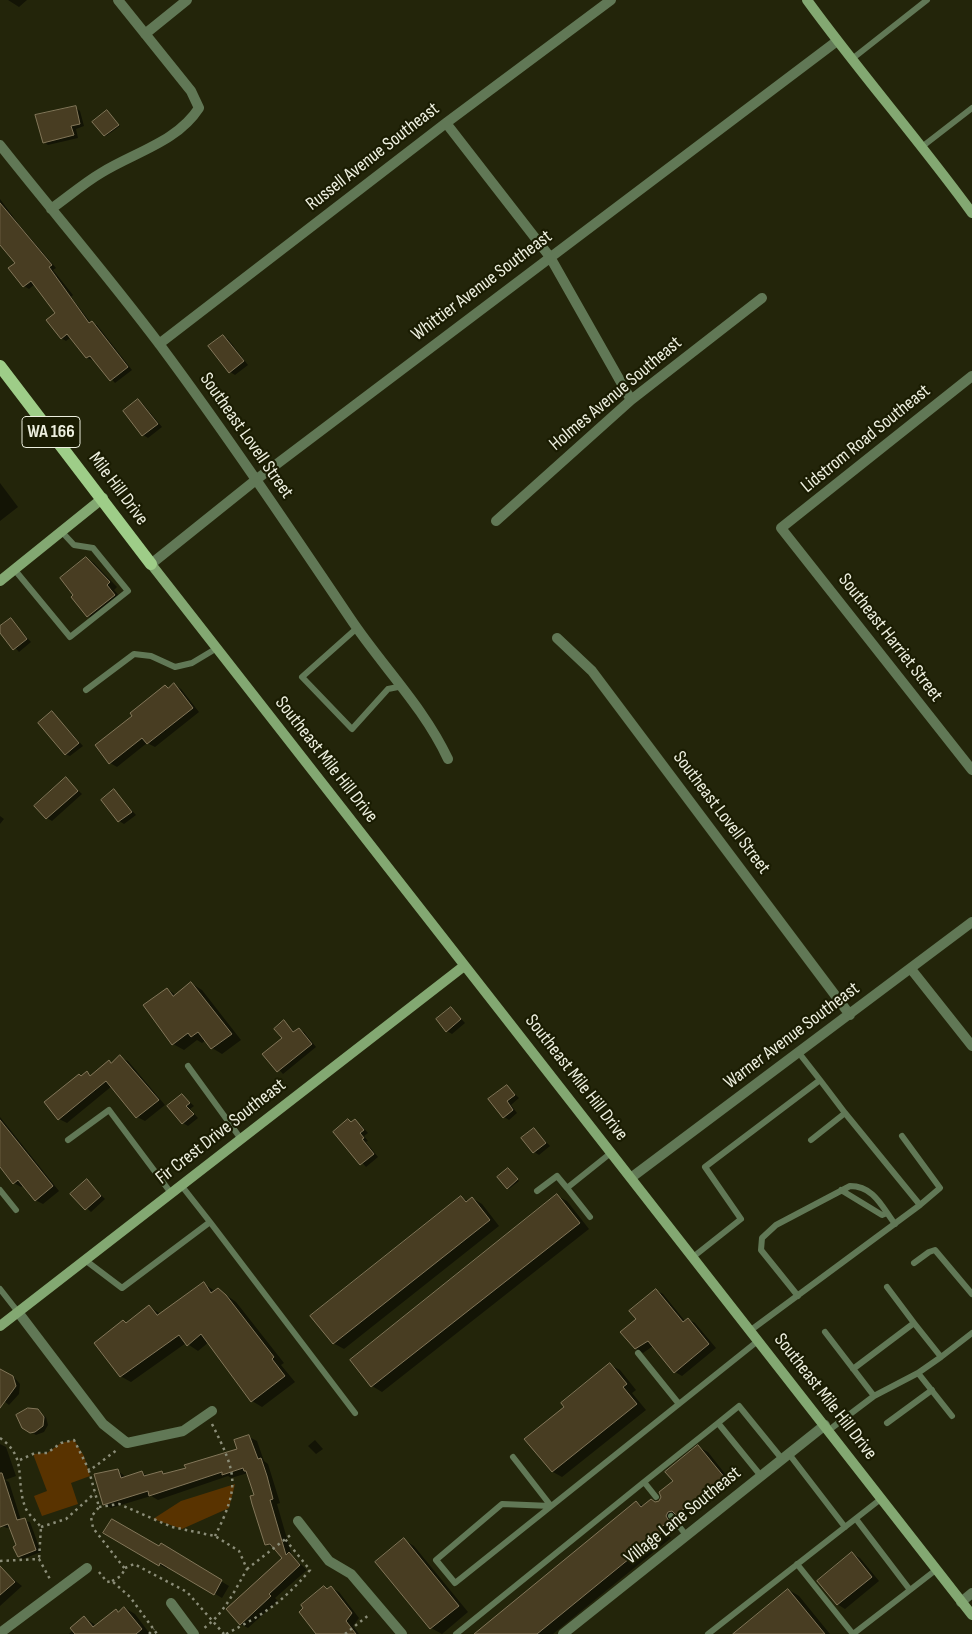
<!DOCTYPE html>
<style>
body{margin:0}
canvas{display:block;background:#23250a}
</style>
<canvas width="972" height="1634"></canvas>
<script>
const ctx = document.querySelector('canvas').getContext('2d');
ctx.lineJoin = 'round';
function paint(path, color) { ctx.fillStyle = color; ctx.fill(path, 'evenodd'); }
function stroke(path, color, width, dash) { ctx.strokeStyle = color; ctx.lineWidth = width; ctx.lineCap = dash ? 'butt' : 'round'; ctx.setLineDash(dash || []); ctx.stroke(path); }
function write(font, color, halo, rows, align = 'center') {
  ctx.font = font + ' "Sofia Sans Condensed",sans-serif'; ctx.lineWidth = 4.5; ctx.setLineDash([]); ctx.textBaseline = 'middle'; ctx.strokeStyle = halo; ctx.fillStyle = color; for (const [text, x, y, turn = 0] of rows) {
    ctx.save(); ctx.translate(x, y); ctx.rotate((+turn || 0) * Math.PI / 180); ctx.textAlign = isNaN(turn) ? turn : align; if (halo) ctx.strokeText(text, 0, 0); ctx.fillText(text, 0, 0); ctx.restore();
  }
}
paint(new Path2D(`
 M74,1440l10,16 6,20 -19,7 7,21 -36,12 -8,-20 13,-5 -14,-37 14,-1 14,-10z
 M235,1484l-6,24 -47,21 -29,-10 28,-18z`), '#593300');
paint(new Path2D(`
 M8,0h19l-8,7z
 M76,108l4,3 4,15 -8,3 2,9 -30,7 -4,-3z
 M107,112l13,14 -14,10 -2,-1z
 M0,199l20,27 36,42 -3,2 20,25 -2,2 20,26 6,2 35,45 -17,13 -21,-24 -2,1 -5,-2 -16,-21 -5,4 -5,-3 -4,-25 -22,-29 -6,5 -5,-3 -8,-22 -16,-21z
 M223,336l5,3 20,26 -13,10 -5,-3z
 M138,401l5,3 19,23 -14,11 -5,-3 -19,-23z
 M0,483l18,24 -18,14z
 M86,558l8,5 23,24 -3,3 8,9 -26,21 -8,-4z
 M11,620l20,22 -12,10 -19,-21v-3z
 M174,685l7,4 18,23 -44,35 -8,-4 -30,24 -7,-4z
 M52,712l31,34 -13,10 -5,-2z
 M66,779l16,15 -30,27 -5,-3z
 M114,791l22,24 -12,9 -5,-3z
 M0,816l4,3 -4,5z
 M192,984l10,6 39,50 -19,14 -10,-6 -6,-8 -4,3 -5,-3 -13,10 -11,-6 -6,-55 9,6z
 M451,1008l14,15 -13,11 -5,-3z
 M284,1022l11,10 4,-3 5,3 12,15 -33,27 -19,-20 20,-16z
 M120,1057l8,4 37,44 -20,16 -8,-4 -25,-31 -45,37 -8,-4 23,-42 5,-4 5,3 17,-14 3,1z
 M507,1086l12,12 -8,7 6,8 -8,7 -5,-3z
 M182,1095l12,11 -4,3 8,9 -10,8 -5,-3z
 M0,1117l59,74 -16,13 -8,-4 -11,-15 -3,2 -7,-4 -14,-18z
 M348,1120l12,4 8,9 -4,3 4,5 -2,1 12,15 -12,10 -32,-35z
 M534,1129l16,17 -11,9 -5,-3z
 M510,1171l9,10 -10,8 -1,-1z
 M87,1181l18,18 -14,13 -19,-18z
 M557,1196l10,5 22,28 -207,163 -10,-6z
 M461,1197l7,4 4,-3 10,6 17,22 -155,123 -11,-6z
 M204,1284l11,7 3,-2 18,13 48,61 -3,2 14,17 -33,25 -10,-6 -43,-59 -11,9 -12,-8 -55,39 -11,-6 7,-52 22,-17 12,7z
 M656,1290l7,4 22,27 3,-2 7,4 21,25 -34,28 -7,-4 -22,-26 -10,7 -8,-5z
 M610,1365l10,5 16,20 -4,3 14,17 -84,67 -9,-5 13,-65z
 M0,1372l13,4 7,8 -1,10 -10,11 -9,-7z
 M33,1409l13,8 2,8 -4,7 -8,3 -13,-8z
 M249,1437l8,4 7,20 4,3 12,39 -3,1 15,52 15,14 -32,28 3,3 -30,27 -8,-4 44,-66 -9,-10 -9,-4 -18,-71 -17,5 -3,-2 -70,24 -7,-4 -40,12 -7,-4 14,-33 8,6 16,-4 7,3 13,-4 4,3 72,-25z
 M315,1440l8,9 -7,5 -8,-8z
 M0,1444l6,3 10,29 -11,4 4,2 12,38 9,2 11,30 -18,7 -5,-3 -7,-29 -4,1 -5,-2 -2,-5z
 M698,1447l10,5 25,32 -46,35 -5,-3 -5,1 -2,5 3,5 -10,8 3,3 -118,96h-77l160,-132 8,4 16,-4z
 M105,1533l55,15 1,-3 68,41 -7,12 -54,-32 -1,3z
 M404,1540l10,6 54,66 -26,22 -11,-6z
 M852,1554l8,4 19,23 -34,28 -8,-5z
 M3,1571l19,15 -22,20v-33z
 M331,1588l8,4 20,26 -6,8 6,8h-41l10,-44z
 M789,1590l10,6 31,38h-95z
 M125,1608l10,6 15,20h-81l16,-16 12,8 19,-16 4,2z`), '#0007');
const building = new Path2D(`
 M76,106l4,18 -9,2 3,9 -31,8 -8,-28z
 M107,110l12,15 -15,11 -12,-14z
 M0,203l52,62 -3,2 40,56 3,-2 36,46 -18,14 -20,-25 -4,2 -19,-24 -6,5 -15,-19 9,-7 -24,-32 -8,6 -15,-19 7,-5 -15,-18z
 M223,335l21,26 -15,12 -21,-27z
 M138,399l20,25 -16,12 -19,-25z
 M86,557l24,25 -3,3 8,10 -28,22 -16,-20 2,-2 -13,-17z
 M11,618l16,21 -14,11 -13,-17v-7z
 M174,683l19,25 -46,36 -5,-6 -33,26 -14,-19 37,-29 -2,-3 35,-28 3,3z
 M52,711l27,32 -14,12 -27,-32z
 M66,777l12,14 -32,28 -12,-13z
 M114,789l18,23 -14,10 -17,-22z
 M191,982l41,52 -21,15 -13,-17 -7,5 -3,-4 -16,12 -29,-40 24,-17 6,8z
 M451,1007l10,12 -15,13 -10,-13z
 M284,1020l9,12 6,-4 13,16 -35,28 -15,-18 20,-16 -8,-9z
 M120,1055l39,45 -23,18 -30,-37 -48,39 -14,-18 35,-28 2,2 6,-5 3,5 19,-16 2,3z
 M507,1085l8,10 -8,6 6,9 -10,8 -15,-19z
 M182,1094l8,9 -4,3 8,8 -12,10 -15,-18z
 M348,1119l3,3 4,-3 9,11 -4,3 4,5 -2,1 12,15 -14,11 -27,-33z
 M0,1120l53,66 -18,15 -17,-21 -5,4 -13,-17z
 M534,1128l12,15 -13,10 -12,-15z
 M508,1168l10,11 -11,10 -10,-12z
 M87,1179l14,17 -16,14 -15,-16z
 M557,1194l23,29 -209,164 -21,-27z
 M461,1196l5,6 6,-5 18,23 -157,124 -23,-28z
 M204,1282l7,11 7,-5 8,7 48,62 -2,2 13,17 -34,26 -50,-68 -14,12 -8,-11 -59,42 -26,-34 29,-23 3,3 23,-18 8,10z
 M656,1289l27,33 5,-4 21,26 -35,29 -26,-32 -13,8 -15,-17 16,-13 -7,-8z
 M610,1363l17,21 -4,3 14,17 -85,68 -28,-33 40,-32 -3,-4z
 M0,1369l13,7 3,10 -16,22z
 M28,1408l10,1 6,8 -1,9 -8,6 -5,1 -8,-5 -6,-13z
 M249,1435l9,24 3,-1 6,18 6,23 -3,1 16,55 3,-3 11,13 -31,29 2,2 -31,29 -14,-16 56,-51 -12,-14 -5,1 -13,-41 -2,-8 4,-1 -8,-24h-2l-1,-3 -21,7v-3l-73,24 -1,-5 -45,14 -9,-31 24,-5 3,9 21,-7 2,5 18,-5 1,3 23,-6 -2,-3 53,-16 -3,-9z
 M698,1445l27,33 -49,37 -4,-4 -4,1 -2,4 3,5 -10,8 3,3 -125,102h-63l162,-133 5,6 10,-8 4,3 4,-1 2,-4 -2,-5 14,-11 -8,-9z
 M0,1473h2l15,47 8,-2 11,32 -18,7 -5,-10 3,-2 -8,-21 -8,3z
 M112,1519l47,27 2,-3 61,37 -8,15 -54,-32 -1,3 -56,-33z
 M404,1538l55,68 -29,23 -55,-67z
 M852,1552l20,25 -35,28 -20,-24z
 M0,1566l15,16 -15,13z
 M324,1586l3,3 4,-3 21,27 -6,8 10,13h-40l-17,-22 4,-4 -2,-3z
 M788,1589l37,45h-92z
 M124,1607l18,22 -6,5h-61l-5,-6 14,-12 9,11 23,-18 2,3z`);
paint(building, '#483d22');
stroke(building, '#827659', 1);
stroke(new Path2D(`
 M212,1424c25,50 28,62 3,112
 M0,1438c29,20 14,43 26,71 3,6 10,12 15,18l-2,32
 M20,1460l15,-7h12l14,-10 13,-3 15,30
 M99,1507l20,-3 53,23 43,9 24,15 8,18c-12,21 -23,45 -43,59
 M41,1527l25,-8 29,-26
 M0,1561l39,-2 12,22
 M125,1568l9,-4 53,28 37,42
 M247,1569l46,-36
 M99,1572l8,10 5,-1 18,16 27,37
 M112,1581l9,-5 4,-7 -32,-41 -2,-11 8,-10 -10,-36 29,-22
 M149,1634l5,-5
 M226,1634c38,-20 56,-31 84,-64l-25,-31
 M345,1634l25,-20`), '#8b8d78', 2.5, [2.5, 4]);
stroke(new Path2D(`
 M852,59l75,-59
 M923,146l49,-38
 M14,569l56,68 58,-46 -35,-43 -19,-3 -13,-14
 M357,628l-55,49 50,52 36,-40 15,-3
 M86,690l48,-36 17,2 24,11 17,-4 25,-15
 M188,1066l53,73
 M902,1136l38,52 -20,17
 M68,1140l41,-30 62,83
 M811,1140l34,-27 -25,-33
 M181,1185l29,37
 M0,1190l16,20
 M841,1190l41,25 5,-2
 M537,1191l20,-15 10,12
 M590,1217l-23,-29 45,-36
 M693,1257l48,-38 -36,-52 115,-87 -21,-27
 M85,1260l37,28 88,-66 145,191
 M914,1263l15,-11 6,-2 37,44
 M0,1289l18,23
 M798,1296l-37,-46 1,-12 14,-13 74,-39c24,0 32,21 45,38
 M914,1323l27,34 31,-24
 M751,1330l169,-125 -75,-92
 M825,1332l49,64 -45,34
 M638,1353l41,51
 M853,1369l61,-46 -27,-36
 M918,1373l23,-16
 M874,1396l44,-23 34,43
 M887,1423l45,-33
 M789,1454l56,73
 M513,1457l38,49
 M761,1476l-43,-53 21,-17 43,53
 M656,1497l-12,-15 74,-59
 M551,1506l-49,-2 -66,56 19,23 304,-243
 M671,1516l15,19
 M797,1564l56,70
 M910,1590l27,-21
 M456,1634l188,-152
 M708,1634l174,-136
 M853,1634l57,-44 -54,-71`), '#617856', 6);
stroke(new Path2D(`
 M145,34l42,-34
 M446,123l104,134 81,143
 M0,145c53,67 109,132 160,200 66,89 128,181 190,273 32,48 73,88 98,141
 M51,209c17,-12 33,-26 50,-36 34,-21 76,-31 98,-65l-8,-17 -73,-91
 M159,344l287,-221 165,-123
 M972,376l-191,152 191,242
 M496,521l135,-121 131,-102
 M151,564l106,-85 580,-438
 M557,638l35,33 258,344
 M911,969l61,77
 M632,1177l340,-255
 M18,1312l85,112 24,19 56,-12 29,-20
 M298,1521l31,40 22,13 51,60
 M961,1602l11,-9
 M171,1603l23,31
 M0,1633l87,-65
 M563,1634l262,-209`), '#617856', 10);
stroke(new Path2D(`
 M807,0c53,73 112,140 165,213
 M151,564l821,1051
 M0,581l103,-83
 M0,1326l464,-360`), '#83a872', 10);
stroke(new Path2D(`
 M0,366l151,198`), '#9ecd88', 12);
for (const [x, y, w] of [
 [51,432,58]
]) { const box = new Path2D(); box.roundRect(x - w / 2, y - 15.5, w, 31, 4); ctx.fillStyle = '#1a1c02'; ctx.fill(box); stroke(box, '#edefdf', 1); }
write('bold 18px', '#edefdf', null, [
 ["WA 166",51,432]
]);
write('19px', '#edefdf', '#1a1c02', [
 ["Russell Avenue Southeast",373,157,-38],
 ["Whittier Avenue Southeast",482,286,-37],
 ["Holmes Avenue Southeast",616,394,-40],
 ["Southeast Lovell Street",246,436,55],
 ["Lidstrom Road Southeast",866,439,-39],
 ["Mile Hill Drive",118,489,53],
 ["Southeast Harriet Street",890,638,52],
 ["Southeast Mile Hill Drive",326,760,52],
 ["Southeast Lovell Street",721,813,53],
 ["Warner Avenue Southeast",792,1036,-37],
 ["Southeast Mile Hill Drive",576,1078,52],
 ["Fir Crest Drive Southeast",221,1132,-38],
 ["Southeast Mile Hill Drive",825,1397,52],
 ["Village Lane Southeast",683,1516,-39]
]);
</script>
